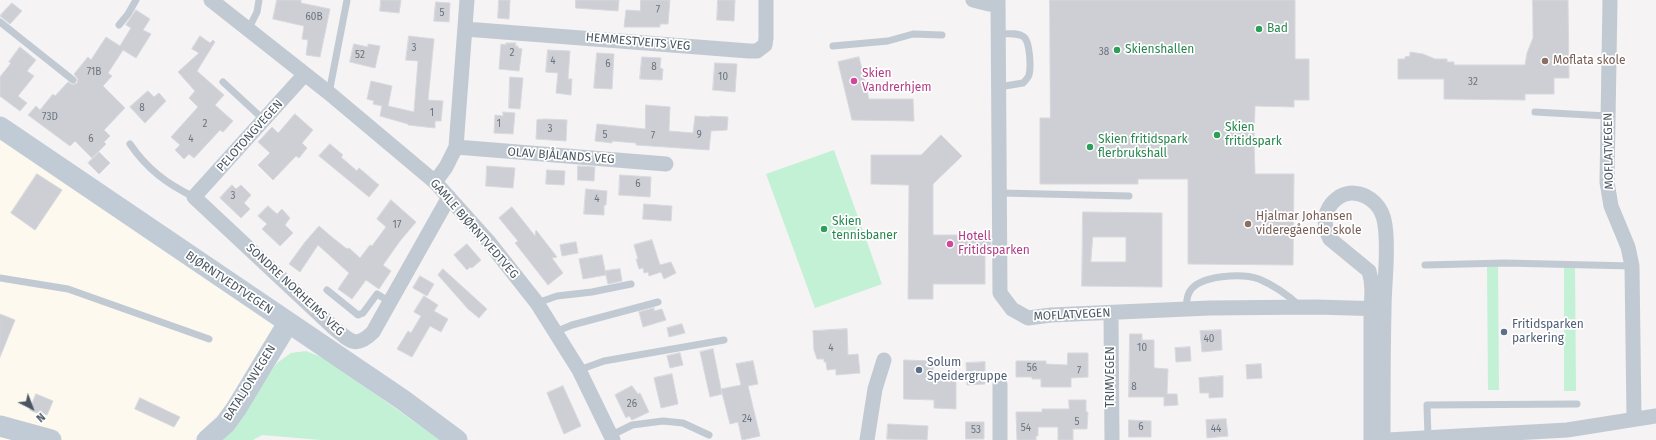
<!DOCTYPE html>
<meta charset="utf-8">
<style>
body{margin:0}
#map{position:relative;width:1656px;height:440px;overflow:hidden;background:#f5f3f3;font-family:"Fira Sans",sans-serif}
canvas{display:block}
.north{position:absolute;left:12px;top:388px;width:40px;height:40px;-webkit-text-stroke:3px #fff;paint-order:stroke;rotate:138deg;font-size:11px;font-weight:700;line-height:16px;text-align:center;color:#4a5661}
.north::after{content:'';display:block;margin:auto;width:14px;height:18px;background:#4a5661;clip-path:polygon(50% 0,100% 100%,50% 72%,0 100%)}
</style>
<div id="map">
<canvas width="1656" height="440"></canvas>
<div class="north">N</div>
</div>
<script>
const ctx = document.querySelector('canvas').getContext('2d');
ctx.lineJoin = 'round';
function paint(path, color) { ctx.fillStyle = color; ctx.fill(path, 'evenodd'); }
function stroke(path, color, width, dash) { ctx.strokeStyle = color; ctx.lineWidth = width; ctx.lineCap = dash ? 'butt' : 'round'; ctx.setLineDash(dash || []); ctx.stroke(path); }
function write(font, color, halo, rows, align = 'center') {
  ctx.font = font + ' "Fira Sans",sans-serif'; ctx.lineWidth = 3.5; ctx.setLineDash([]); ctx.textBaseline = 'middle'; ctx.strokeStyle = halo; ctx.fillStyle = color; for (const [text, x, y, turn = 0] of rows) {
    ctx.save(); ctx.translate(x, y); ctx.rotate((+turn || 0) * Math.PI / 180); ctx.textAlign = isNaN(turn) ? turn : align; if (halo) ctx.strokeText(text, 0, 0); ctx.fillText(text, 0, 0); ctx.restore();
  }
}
paint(new Path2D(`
 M0,140l292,198 -99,102h-193z`), '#fdf9ef');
paint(new Path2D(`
 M834,150l48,134 -67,24 -49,-134z
 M1487,265h11l1,125h-11z
 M1575,266l1,125h-12v-124z
 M306,351l20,8 114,81h-119l-59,-5 -9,5h-30l54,-77 14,-10z`), '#c3f1d5');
const building = new Path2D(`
 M277,0h24v3l29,6 -10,48 -14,-2 2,-15 -6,-1 2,-13 -31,-7z
 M381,0h20l-2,13 -19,-2z
 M499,0h11l-1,19 -11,-1z
 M576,0h43l-1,11 -42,-3z
 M641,0h29l-2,24h-8v3h-36l2,-17 14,1z
 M718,0h17l-1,21 -17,-1z
 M1050,0h245v59h14v41h-15v7l-39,-1 -1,35 1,33h39l-1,91 -105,-1v-85h-50v5h-98v-66h10z
 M1533,0h35l1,78h-15v16h-29v6l-81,-1v-20h-46v-20h7v-2l5,-1v-4l13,2 12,5h12v3h7v3h71l2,-12 6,-15z
 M436,2l14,1 -1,19 -15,-1z
 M12,3l10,8 -12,13 -10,-8z
 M136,10l14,9 -7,11 8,4 -15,24 -13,-8 -15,23 4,3 -9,10 22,22 -21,22 6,6 -6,6 2,2 -14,14 -17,-17 -5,5 -42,-31 8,-9 4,4 13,-16 2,2 13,-14 5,3 4,-2 1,-4 -4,-5 14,-17 3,3 15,-23 14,9 11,-18 -5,-3z
 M200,36l10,7 3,-3 2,2 -18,29 27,24 -9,10 18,16 -10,11 -3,-2 -26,28 -5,-4 -5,5 -9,-9 5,-5 -9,-8 27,-30 -9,-9 6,-7 -17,-19 21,-19 -7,-4z
 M409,36l25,3 -6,61 15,1 -2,20h-6v7l-27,-3v-1l-28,-8 2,-10 -9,-2 1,-3 -7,-2 4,-18 21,5 -4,20 26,6 4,-51 -12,-1z
 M506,43h10l-1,3h3v2l4,1 -3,22 -20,-2 2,-25 5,1z
 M354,44l14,3v-3l12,2 -5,22 -25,-6z
 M20,47l16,13 -9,11 7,5 -16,20 9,7 -7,8 -20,-15v-19l11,-14 -2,-1z
 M548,50l22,1 -2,28h4l-1,16 -15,-2 2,-20 -12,-1z
 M597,53l17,1 -2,35 -18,-1z
 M642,57l19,1 -1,10 3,1 -1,11 -22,-1z
 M859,57l10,42h44l1,22 -62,-1 -14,-58z
 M715,63l22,1 -2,28 -22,-2z
 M510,77l13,1 -3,31 -11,-1z
 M148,91l6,6 5,-4 7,8 -21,22 -15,-16z
 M646,105l24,2 -1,24 24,2 2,-17 15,1v-1l18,1 -1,13 -16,1 -2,19 -73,-5v-2l-24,-2v2l-17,-2 2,-17 48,5z
 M503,112l12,1 -2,21 -19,-1 1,-18 8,1z
 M295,114l18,16 -11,13 5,5 -8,10 -3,-2 -23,24 -15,-15 12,-12 -12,-11 14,-15 6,6z
 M545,119l22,1 -1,21 -30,-2 1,-19z
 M941,135l21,21 -29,28v51h58v19h-6v30h-52v15h-25l1,-114 -38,-1v-29h50z
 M330,144l13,11 -2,2 16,14 2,-3 20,17 -10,12 -50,-41z
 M99,152l11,11 -11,11 -11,-11z
 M487,166l28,2 -2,20 -27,-2z
 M578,166l17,1 -1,14 -16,-1z
 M547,170l18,1 -1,14 -18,-1z
 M37,174l25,16 -27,40 -24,-17z
 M620,175l31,2 -1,20 -31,-2z
 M232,185l4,4 5,-4 10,10 -7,8 6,6 -9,9 -21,-20z
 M586,189l21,2 -1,14h-2v10l-20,-1z
 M391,200l25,22 -16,19 -17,24 8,6 -12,18 -13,-9 -14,19 -14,-10 11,-16 -31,-28 -18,27 -11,-8 16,-22 14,-16 14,12 14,11 2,-1 11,10 10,-13 2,1 14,-19 -9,-8z
 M644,204l28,2 -1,15 -28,-2z
 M268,206l9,8 5,-5 8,9 -5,7 8,8 -13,13 -18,-17 5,-5 -9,-8z
 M512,207l23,29 1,-6 21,27 -5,1 11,15 -15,12 -33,-42 3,-2 -19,-23z
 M1083,212l79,1v74l-80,-1zM1093,237h33v25h-35z
 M652,240l8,25 11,-3 5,11 -12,6 -3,-7 -12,4 -1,-4 -4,1 -1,-5 -4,1 -3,-10h2l-4,-14z
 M576,242l2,11 -16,3 -2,-11z
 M467,244l14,16 -9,8 -2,-1 -3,3 -13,-15z
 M602,255l4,20 -23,4 -4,-20z
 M443,269l44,40 -8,9 -11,-9 -30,-34z
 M620,269l2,12 -14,3 -3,-13z
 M420,276l14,8 -7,12 -14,-8z
 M424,296l14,9 -4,6 14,8 -7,13 -11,-6 -18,31 -15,-8 11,-18 3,2 10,-17 -7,-4z
 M654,308v3l8,-2 4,11 -23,7 -4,-15z
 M0,314l15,6 -15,37z
 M682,324l3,9 -16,4 -2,-9z
 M847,329l1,26 10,-1 2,19 -24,2v-6l-9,1 -1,-8h-2v-3h-7l-3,-9 -1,-19z
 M1221,330l1,20 -20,2 -2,-21z
 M1130,334h12v6h12v28l14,1 -1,25h10l1,11 -14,1v-9h-35z
 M1190,347l1,14 -15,1 -1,-14z
 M713,349l9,45 -12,3 -10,-45z
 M680,353l3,12 -13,3 -3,-12z
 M1068,353h20v24l-17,1v9h-30v-8h-9v-2h-16v-16h30v3l21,1z
 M904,360l29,1v17h23v31l-22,-1v-8l-30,-1z
 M753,361l5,23 -10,2 12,50 -18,4 -4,-18 -8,2 -9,-35 20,-4 -5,-21z
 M985,362v22l-18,1 -1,-22z
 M1261,364l1,14 -15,1 -1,-14z
 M672,374l6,30 -17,4 -7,-30z
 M1223,376v21l-14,1v-5h-9l-1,-15z
 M563,386l18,40 -17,8 -17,-41z
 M632,386l6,8 2,-1 9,19 -17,8 -3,-4 -3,2 -11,-23z
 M36,394l17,7 -6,14 -5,-2 -1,2 -11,-5z
 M140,398l40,19 -6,10 -39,-18z
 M1069,400h17v12h2l-1,17h-14v11h-15v-13h-20v9h-2v4h-19l-1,-28h26v-3h27z
 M1226,419l2,17 -21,2 -1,-18z
 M1129,420l22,1v16h-22z
 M966,422h18v17h-18z
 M888,424l40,2 -1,14 -40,-1z`);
paint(building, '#cdcfd5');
stroke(building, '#d7d9de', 1);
stroke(new Path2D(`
 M0,22l73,58
 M119,25l9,-11 8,-14
 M248,30l9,-18 2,-12
 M998,34c8,0 19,-2 26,3 6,5 7,31 5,38 -1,3 -4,6 -6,8l-24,4
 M833,46l55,-5 25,-7 29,1
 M223,82l41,38
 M329,93l18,-93
 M1535,112l72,4
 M130,144c17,25 37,40 64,53
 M1001,193l128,3
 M1425,265l80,-2 127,3
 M0,278l68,11 141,50
 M327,290l31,25 5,-2 14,-19 13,8
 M537,303l20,-7 35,-4 39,-8
 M1186,309c1,-6 0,-12 4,-18 10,-16 52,-18 69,-12 14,6 30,17 41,27
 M555,332l17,-7 86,-23
 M579,370l25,-9 120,-21
 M612,435l20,-10 31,-4 20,2 26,12
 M1428,438l-1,-33 150,-1`), '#c1cad2', 7);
stroke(new Path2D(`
 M211,0l118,93 106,89 53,59 49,62 42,67 34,70
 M973,0l16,4h9
 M998,0l2,293 12,16 16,9 23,-3 159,-7 106,-1 68,2
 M1610,0l-3,182 4,24 17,41 4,19 2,153
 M465,29l284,22h8l8,-6 1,-7v-38
 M305,74l-111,123 140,131c16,13 22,21 39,4l76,-135
 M456,147l210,17
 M435,182l11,-15 10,-20 11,-147
 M1111,313l1,127
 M1000,384v56
 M867,440l8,-51 9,-29
 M1371,440v-131c1,-14 2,-25 -2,-38l-39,-32c-18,-32 19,-62 45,-36 6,6 9,14 10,22 4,28 -1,57 -1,85 -1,43 -1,87 -1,130
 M1388,440l179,-10 89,-14`), '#c1cad2', 15);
stroke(new Path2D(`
 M0,127l403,273 54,40
 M0,426l51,14
 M207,440l18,-16 11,-15 52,-86`), '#c1cbd6', 21);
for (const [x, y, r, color] of [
 [1259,29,4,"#2e9e5b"],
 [1117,50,4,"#2e9e5b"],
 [1545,61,4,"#8d6e63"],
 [854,81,4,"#d1479c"],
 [1217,135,4,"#2e9e5b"],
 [1090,147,4,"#2e9e5b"],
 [1248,224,4,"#8d6e63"],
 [824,229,4,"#2e9e5b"],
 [950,244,4,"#d1479c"],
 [1504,332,4,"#5c6f8a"],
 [919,370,4,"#5c6f8a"]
]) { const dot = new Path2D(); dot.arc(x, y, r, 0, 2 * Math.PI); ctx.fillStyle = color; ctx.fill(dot); stroke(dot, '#fff', 1.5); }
write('10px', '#6b747e', null, [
 ["7",658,10],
 ["5",442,13],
 ["60B",314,17],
 ["3",414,48],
 ["38",1104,52],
 ["2",512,53],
 ["52",360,55],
 ["4",553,61],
 ["6",608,64],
 ["8",654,67],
 ["71B",94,72],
 ["10",723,77],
 ["32",1473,82],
 ["8",142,108],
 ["1",432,113],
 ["73D",50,117],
 ["2",205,124],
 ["1",499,124],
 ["3",550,129],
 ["5",605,135],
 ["9",699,135],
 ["7",653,136],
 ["6",91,139],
 ["4",191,139],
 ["6",638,184],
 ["3",233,196],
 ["4",597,199],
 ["17",397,225],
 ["40",1209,339],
 ["4",831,348],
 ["10",1142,348],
 ["56",1032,368],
 ["7",1079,371],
 ["8",1134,387],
 ["26",632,404],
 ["24",747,419],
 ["5",1077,422],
 ["6",1141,427],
 ["54",1026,428],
 ["44",1216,429],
 ["53",976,430]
]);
write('12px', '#27864d', '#fff', [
 ["Bad",1267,29],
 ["Skienshallen",1125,50],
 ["Skien",1225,128],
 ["fritidspark",1225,142],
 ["Skien fritidspark",1098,140],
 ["flerbrukshall",1098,154],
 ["Skien",832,222],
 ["tennisbaner",832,236]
], 'left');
write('12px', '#4a5661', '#fff', [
 ["HEMMESTVEITS VEG",638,42,5],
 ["PELOTONGVEGEN",250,136,-48],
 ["MOFLATVEGEN",1609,151,-91],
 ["OLAV BJÅLANDS VEG",561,156,4],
 ["GAMLE BJØRNTVEDTVEG",474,229,49],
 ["BJØRNTVEDTVEGEN",229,283,34],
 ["SONDRE NORHEIMS VEG",295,290,43],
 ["MOFLATVEGEN",1072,315,-3],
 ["TRIMVEGEN",1111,377,-90],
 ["BATALJONVEGEN",250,383,-58]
]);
write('12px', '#785e54', '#fff', [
 ["Moflata skole",1553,61],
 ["Hjalmar Johansen",1256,217],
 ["videregående skole",1256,231]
], 'left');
write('12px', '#b23c85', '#fff', [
 ["Skien",862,74],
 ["Vandrerhjem",862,88],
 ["Hotell",958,237],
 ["Fritidsparken",958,251]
], 'left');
write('12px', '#4e5e75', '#fff', [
 ["Fritidsparken",1512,325],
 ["parkering",1512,339],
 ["Solum",927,363],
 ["Speidergruppe",927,377]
], 'left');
</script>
